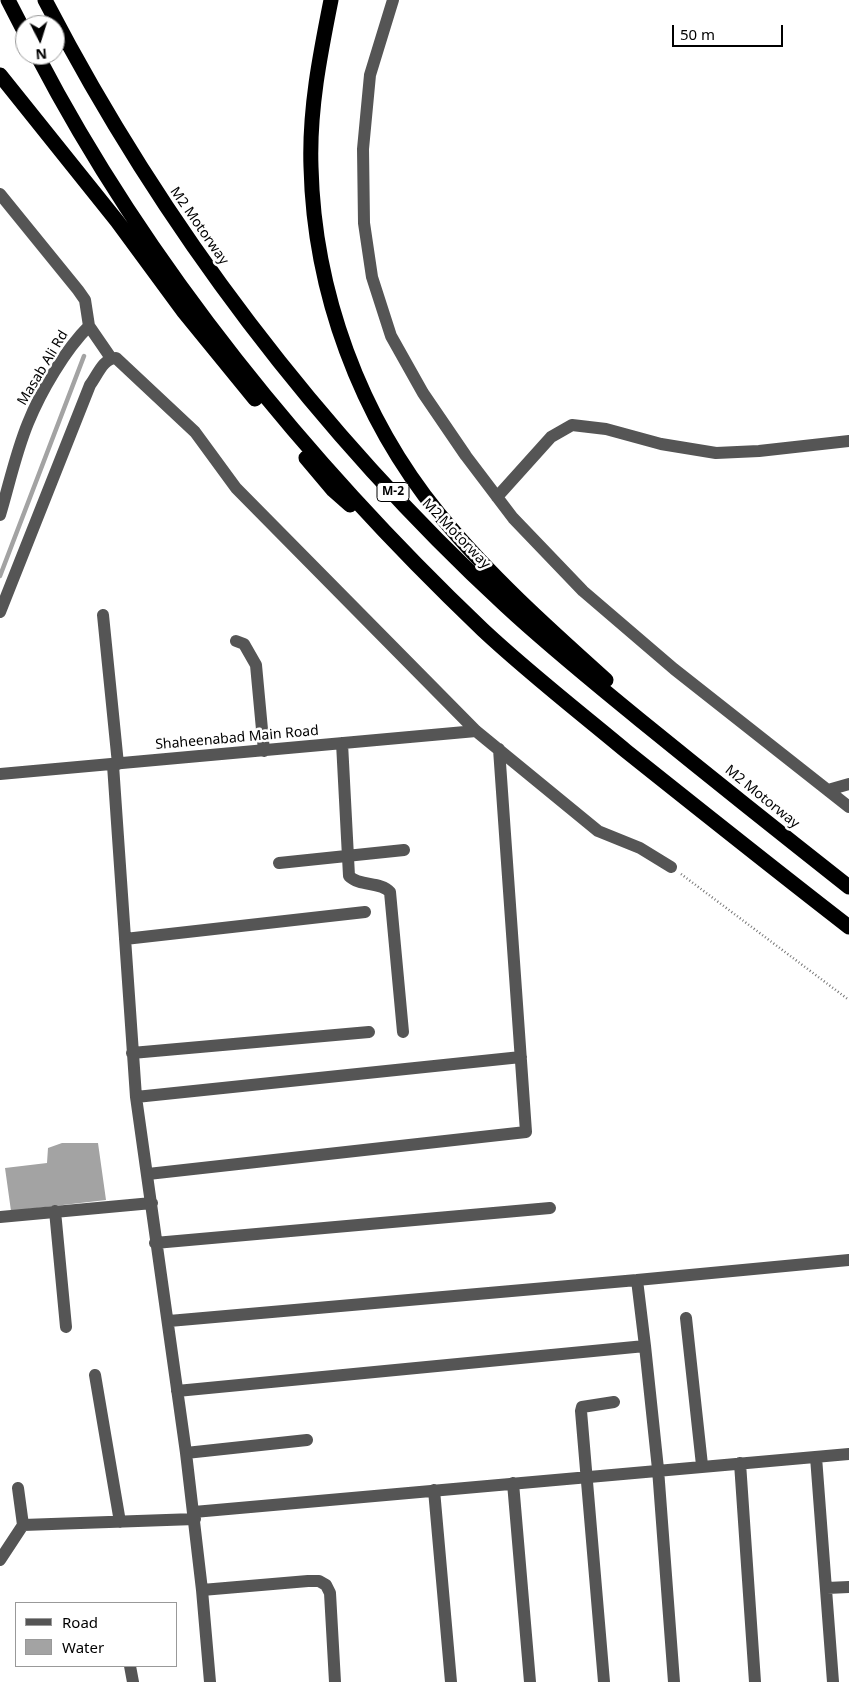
<!DOCTYPE html>
<style>
body{margin:0}
#map{position:relative;width:849px;height:1682px;overflow:hidden;background:#fff;font-family:"Noto Sans",sans-serif}
canvas{display:block}
.legend{position:absolute;left:15px;top:1602px;width:162px;height:65px;box-sizing:border-box;background:#fff;border:1px solid #999;margin:0;padding:6px 9px;list-style:none;font-size:15px;color:#000}
.legend li{display:flex;align-items:center;gap:10px;height:25px}
.legend b{width:25px;border:1px solid #999}
.north{position:absolute;left:15px;top:15px;width:50px;height:50px;box-sizing:border-box;background:#fff;border:1px solid #999;border-radius:50%;rotate:175deg;font-size:14px;font-weight:700;line-height:20px;text-align:center;color:#000}
.north::after{content:'';display:block;margin:auto;width:18px;height:22px;background:#000;clip-path:polygon(50% 0,100% 100%,50% 72%,0 100%)}
.scale{position:absolute;left:672px;top:25px;width:111px;height:22px;box-sizing:border-box;border:2px solid #000;border-top:0;padding-left:6px;font-size:15px;line-height:18px;white-space:nowrap;color:#000;-webkit-text-stroke:4px #fff;paint-order:stroke}
</style>
<div id="map">
<canvas width="849" height="1682"></canvas>
<ul class="legend">
<li><b style="height:6px;background:#555"></b>Road</li>
<li><b style="height:14px;background:#a3a3a3"></b>Water</li>
</ul>
<div class="north">N</div>
<div class="scale">50 m</div>
</div>
<script>
const ctx = document.querySelector('canvas').getContext('2d');
ctx.lineJoin = 'round';
function paint(path, color) { ctx.fillStyle = color; ctx.fill(path, 'evenodd'); }
function stroke(path, color, width, dash) { ctx.strokeStyle = color; ctx.lineWidth = width; ctx.lineCap = dash ? 'butt' : 'round'; ctx.setLineDash(dash || []); ctx.stroke(path); }
function write(font, color, halo, rows, align = 'center') {
  ctx.font = font + ' "Noto Sans",sans-serif'; ctx.lineWidth = 5; ctx.setLineDash([]); ctx.textBaseline = 'middle'; ctx.strokeStyle = halo; ctx.fillStyle = color; for (const [text, x, y, turn = 0] of rows) {
    ctx.save(); ctx.translate(x, y); ctx.rotate((+turn || 0) * Math.PI / 180); ctx.textAlign = isNaN(turn) ? turn : align; if (halo) ctx.strokeText(text, 0, 0); ctx.fillText(text, 0, 0); ctx.restore();
  }
}
paint(new Path2D(`
 M62,1143h36l8,57 -95,11 -6,-43 42,-5 1,-15z`), '#a3a3a3');
stroke(new Path2D(`
 M0,576l84,-220`), '#a3a3a3', 4.5);
stroke(new Path2D(`
 M681,874l168,126`), '#777', 2.5, [1, 2.5]);
stroke(new Path2D(`
 M393,0l-23,75 -7,74 1,74 8,54 19,59 32,57 43,63 47,62 70,73 91,78 175,138
 M0,194l78,96 7,10 4,26 22,32
 M497,497l54,-60 21,-12 34,4 55,15 55,9 43,-2 90,-10
 M0,515c9,-30 16,-63 28,-92 13,-32 37,-73 61,-97
 M0,612l90,-227c7,-9 13,-27 26,-27l79,74 41,56 240,243 122,100 42,17 31,19
 M103,615l15,149
 M236,641l8,3 12,21 8,86
 M342,743l7,133c11,11 31,5 41,16l13,140
 M113,765l23,332 50,356 16,137 8,92
 M0,774l476,-43
 M828,790l21,-6
 M279,863l125,-13
 M125,939l240,-27
 M132,1053l237,-21
 M136,1097l385,-40
 M148,1174l378,-42 -27,-383
 M55,1211l11,116
 M0,1217l152,-14
 M155,1243l395,-35
 M637,1280l212,-20
 M686,1318l16,147
 M169,1321l468,-41 8,66
 M95,1375l25,147
 M177,1391l468,-45 13,123 16,213
 M186,1453l121,-13
 M816,1457l17,225
 M740,1463l15,219
 M513,1483l17,199
 M18,1488l5,37
 M434,1490l17,192
 M194,1512l655,-58
 M0,1560l23,-35 172,-6
 M827,1588l22,-1
 M202,1590l106,-9h11l7,4 4,8 5,89
 M130,1666l3,16
 M604,1682l-23,-271 1,-4 32,-5`), '#555', 12);
stroke(new Path2D(`
 M8,0l17,33
 M45,0c117,226 274,433 461,606 43,40 89,77 134,114 69,56 139,112 209,167
 M331,0c-11,55 -22,110 -20,167 3,125 49,250 128,347 50,61 109,114 167,166
 M37,55c111,213 272,409 446,575 46,43 95,81 143,121 74,59 148,118 223,176
 M0,75l117,146 67,91 71,87
 M306,458l27,32 17,15`), '#000', 15);
for (const [x, y, w] of [
 [393,492,32]
]) { const box = new Path2D(); box.roundRect(x - w / 2, y - 9.5, w, 19, 4); ctx.fillStyle = '#fff'; ctx.fill(box); stroke(box, '#000', 1); }
write('bold 12px', '#000', null, [
 ["M-2",393,492]
]);
write('14px', '#000', '#fff', [
 ["M2 Motorway",199,226,55],
 ["Masab Ali Rd",43,368,-59],
 ["M2 Motorway",456,534,46],
 ["Shaheenabad Main Road",237,738,-5],
 ["M2 Motorway",762,797,39]
]);
</script>
